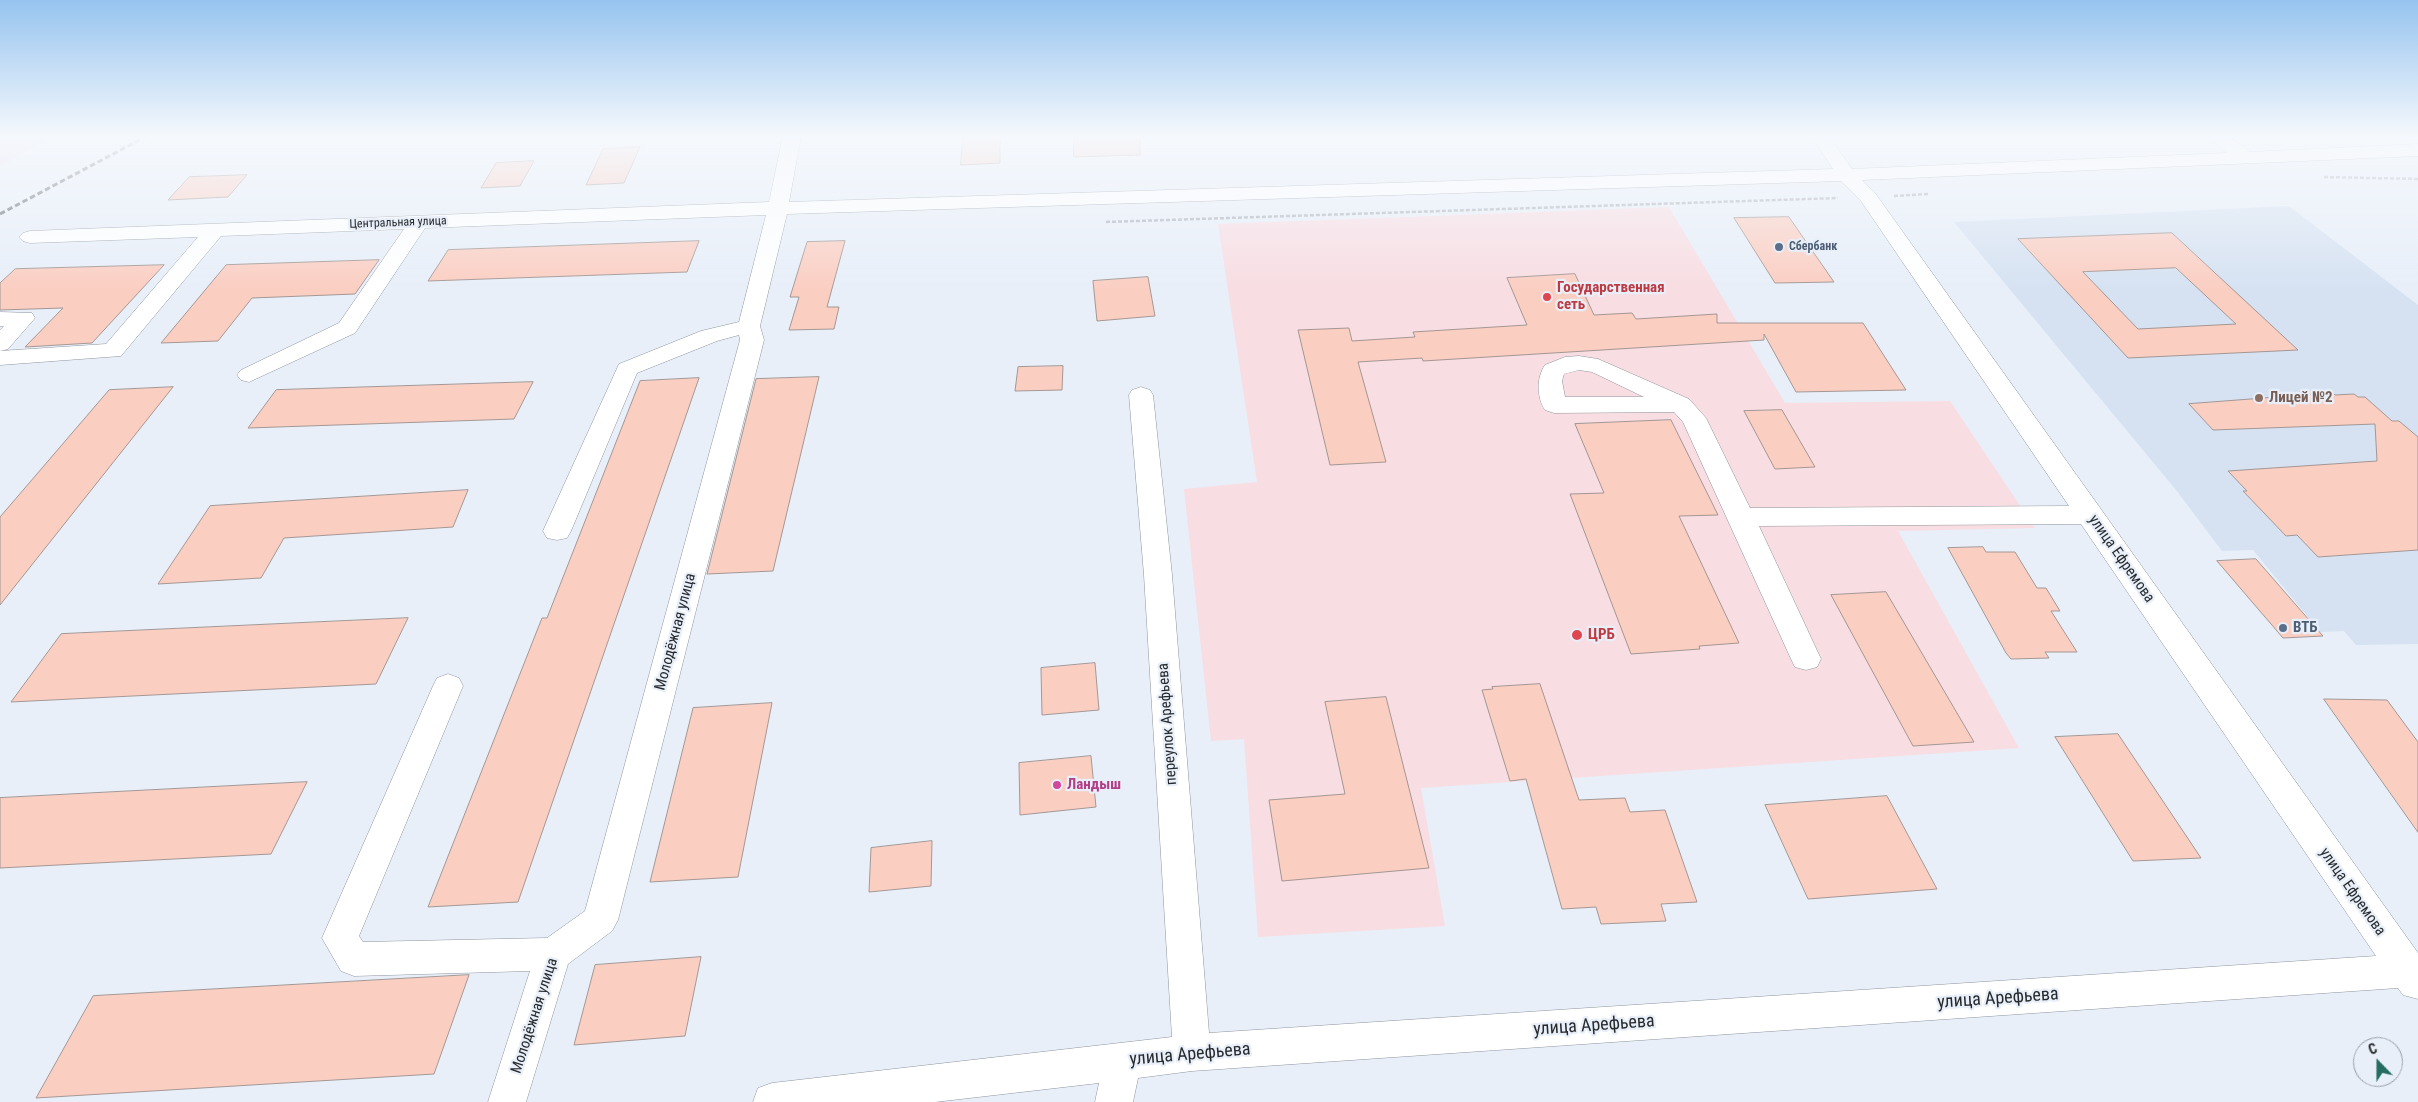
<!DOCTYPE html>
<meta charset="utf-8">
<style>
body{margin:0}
#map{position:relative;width:2418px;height:1102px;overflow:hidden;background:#e8eff9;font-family:"Roboto Condensed",sans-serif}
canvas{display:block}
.north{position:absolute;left:2353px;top:1037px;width:50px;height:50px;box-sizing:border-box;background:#e8eff9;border:1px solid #9ba0a7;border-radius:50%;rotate:338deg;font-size:14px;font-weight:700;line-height:20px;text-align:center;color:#272a2d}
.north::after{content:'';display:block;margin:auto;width:18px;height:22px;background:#256c61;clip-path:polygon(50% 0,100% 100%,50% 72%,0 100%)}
</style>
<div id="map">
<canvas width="2418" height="1102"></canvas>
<div class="north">С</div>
</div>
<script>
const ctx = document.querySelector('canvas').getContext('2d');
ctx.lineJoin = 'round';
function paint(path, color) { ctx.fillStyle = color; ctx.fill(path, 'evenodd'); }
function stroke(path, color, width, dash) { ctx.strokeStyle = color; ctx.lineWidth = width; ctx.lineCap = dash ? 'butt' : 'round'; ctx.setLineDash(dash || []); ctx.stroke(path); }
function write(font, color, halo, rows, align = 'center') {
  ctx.font = font + ' "Roboto Condensed",sans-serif'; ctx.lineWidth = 4.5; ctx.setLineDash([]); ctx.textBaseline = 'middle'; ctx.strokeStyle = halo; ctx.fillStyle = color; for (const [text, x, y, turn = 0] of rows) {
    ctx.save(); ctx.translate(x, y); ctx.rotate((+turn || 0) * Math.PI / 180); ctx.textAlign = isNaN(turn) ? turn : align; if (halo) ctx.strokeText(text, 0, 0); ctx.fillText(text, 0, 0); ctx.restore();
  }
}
paint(new Path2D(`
 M2289,206l129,99v339l-62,1 -12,-14 -24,1 -67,-82 -31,1 -46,-61 -222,-268z`), '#d6e2f2');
paint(new Path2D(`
 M0,136h53l-53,30z`), '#e9e0f5');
paint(new Path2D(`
 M1669,207l116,196 165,-2 85,127 -137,3 121,217 -598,40 24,138 -187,11 -14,-198 -33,2 -27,-252 73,-7 -39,-258z`), '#f8dde2');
const building = new Path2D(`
 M963,136h37v27l-39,2z
 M1074,136h66v19l-66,2z
 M640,147l-16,36 -38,2 17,-36z
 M534,161l-14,25 -39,2 15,-25z
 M247,175l-19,22 -60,3 21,-23z
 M1789,217l45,65 -59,1 -41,-65z
 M2172,233l126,117 -170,8 -110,-119zM2176,268l60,56 -98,5 -55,-57z
 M699,241l-12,31 -259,9 20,-31z
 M845,241l-18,66h12l-5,22 -45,1 10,-33h-9l17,-55z
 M379,260l-24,34 -103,4 -34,43 -57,2 65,-78z
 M164,265l-72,78 -67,4 38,-39 -63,2v-27l15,-14z
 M1575,274l19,41 38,-2 4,6 81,-5v9h146l43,67 -110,2 -32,-58v6l-341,21 -1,-3 -64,4 28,100 -56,3 -32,-135 51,-2 3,13 63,-4 -2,-5 114,-7 -20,-47z
 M1148,277l7,39 -58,5 -4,-40z
 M1063,366l-1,24 -47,1 3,-24z
 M819,377l-46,194 -66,3 49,-195z
 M699,378l-181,524 -90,5 114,-289h5l93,-237z
 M533,382l-19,37 -266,9 28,-38z
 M173,387l-173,218v-88l109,-127z
 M2333,393l2,2 19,-1 4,3h7l27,24h7l19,16v113l-100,7 -21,-22 -11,1 -43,-45h4l-19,-20 149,-10 -2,-37 -162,6 -24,-26z
 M1782,410l33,57 -40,2 -31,-58z
 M1671,420l47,95 -39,1 60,127 -40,3 1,3 -69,5 -61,-160 34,-1 -29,-69z
 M468,490l-15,37 -169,11 -23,40 -103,6 52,-78z
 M1983,547l3,5h29l22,36h9l14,23h-9l26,41h-32l4,6 -38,1 -5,-6 -58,-105z
 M2256,559l67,77 -40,2 -66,-77z
 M1886,592l88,150 -61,4 -82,-151z
 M408,618l-32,66 -365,18 50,-68z
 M1095,663l4,47 -57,5 -1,-47z
 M1540,684l39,116 46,-2 5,14 35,-2 32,92 -36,2 5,17 -65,3 -5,-17 -34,2 -36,-130 -16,2 -28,-91 11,-1 -1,-2z
 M1386,697l43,171 -147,13 -13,-81 76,-6 -20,-92z
 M2324,699l63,1 31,42v90z
 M772,703l-34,174 -88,5 43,-174z
 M2118,734l83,124 -68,3 -78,-124z
 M1091,756l5,51 -76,8 -1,-52z
 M307,782l-36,72 -271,14v-70z
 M1887,796l50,93 -129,10 -43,-94z
 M932,841l-1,45 -62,6 2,-44z
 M701,957l-16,79 -111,9 21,-80z
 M469,975l-35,99 -398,24 57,-102z`);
paint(building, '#fbcec2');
stroke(building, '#a49794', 1);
const minor = new Path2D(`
 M783,136h18l-12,66 1044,-33 -22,-33h18l23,33 375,-16 -18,-17h20l21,16 168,-8v12l-556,24 13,13 543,760v46l-15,-4 -5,-7 -1206,83 -54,7 -5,24h-38l4,-19 -164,19h-182l5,-14 14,-5 400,-46 -28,-462 -15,-180 3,-5 9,-3 9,3 3,5 19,180 37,458 1167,-77 -295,-432 -322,2 62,133 -4,8 -11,3 -11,-3 -4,-8 -108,-237 -9,-10 -120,1 -9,-3c-8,-12 -9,-32 0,-45l20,-8 14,-1 19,3 91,40 17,19 44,90 319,-2 -208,-305 -20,-20 -1054,33 -27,112 4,14 -146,580 -6,11 -44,33 -42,138h-38l42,-131 -176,5 -13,-5 -19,-33 111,-252 4,-8 11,-4 11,4 4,8 -104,250 4,6 184,-4 38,-27 155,-571 -1,-5 -22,6 -80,32 -66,158 -4,7 -10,2 -10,-2 -4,-7 76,-167 82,-33 38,-9 27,-107 -341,13 -70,105 -106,49 -8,-2 -4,-5 4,-5 98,-47 65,-94 -183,7 -100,120 -121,9v-35l4,-4h-4v-14l32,1 3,5 -27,31 -8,2 106,-7 92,-107 -168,6 -7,-2 -4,-4 4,-4 7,-2 739,-29zM1579,370l13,2 52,25h-79l-3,-16 2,-7z`);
stroke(minor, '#8e959e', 1);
stroke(new Path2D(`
 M2324,177l94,2
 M1894,196l34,-2
 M1106,222l732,-24`), '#acb2ba', 2.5, [4, 2]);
paint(minor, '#fff');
stroke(new Path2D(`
 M0,214l147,-78`), '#656a6f', 3, [5.5, 3]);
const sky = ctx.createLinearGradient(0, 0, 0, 290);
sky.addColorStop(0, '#96c4ef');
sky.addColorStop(0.47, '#f5f8fc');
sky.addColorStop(1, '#f5f8fc00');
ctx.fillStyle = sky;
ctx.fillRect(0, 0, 2418, 290);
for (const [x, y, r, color] of [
 [1779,247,5,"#5c6f8a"],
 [1547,297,5,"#e0444e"],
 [2259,398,5,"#8d6e63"],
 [2283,628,5,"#5c6f8a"],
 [1577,635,6,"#e0444e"],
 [1057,785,5,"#d1479c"]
]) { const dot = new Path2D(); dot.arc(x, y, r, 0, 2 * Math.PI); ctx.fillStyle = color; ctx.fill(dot); stroke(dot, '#e8eff9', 2); }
write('12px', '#272a2d', '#e8eff9', [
 ["Центральная улица",398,223,-2]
]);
write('bold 12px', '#4e5e75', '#e8eff9', [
 ["Сбербанк",1789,247]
], 'left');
write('bold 15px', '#be3a42', '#e8eff9', [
 ["Государственная",1557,288],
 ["сеть",1557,305],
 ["ЦРБ",1588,635]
], 'left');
write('bold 15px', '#785e54', '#e8eff9', [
 ["Лицей №2",2269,398]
], 'left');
write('15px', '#272a2d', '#e8eff9', [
 ["улица Ефремова",2121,559,55],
 ["Молодёжная улица",676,632,-75],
 ["переулок Арефьева",1168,724,-94],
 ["улица Ефремова",2352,892,55],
 ["Молодёжная улица",535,1016,-72]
]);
write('bold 15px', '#4e5e75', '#e8eff9', [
 ["ВТБ",2293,628]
], 'left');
write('bold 15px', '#b23c85', '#e8eff9', [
 ["Ландыш",1067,785]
], 'left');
write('18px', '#272a2d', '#e8eff9', [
 ["улица Арефьева",1998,999,-4],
 ["улица Арефьева",1594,1026,-4],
 ["улица Арефьева",1190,1055,-5]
]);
</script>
